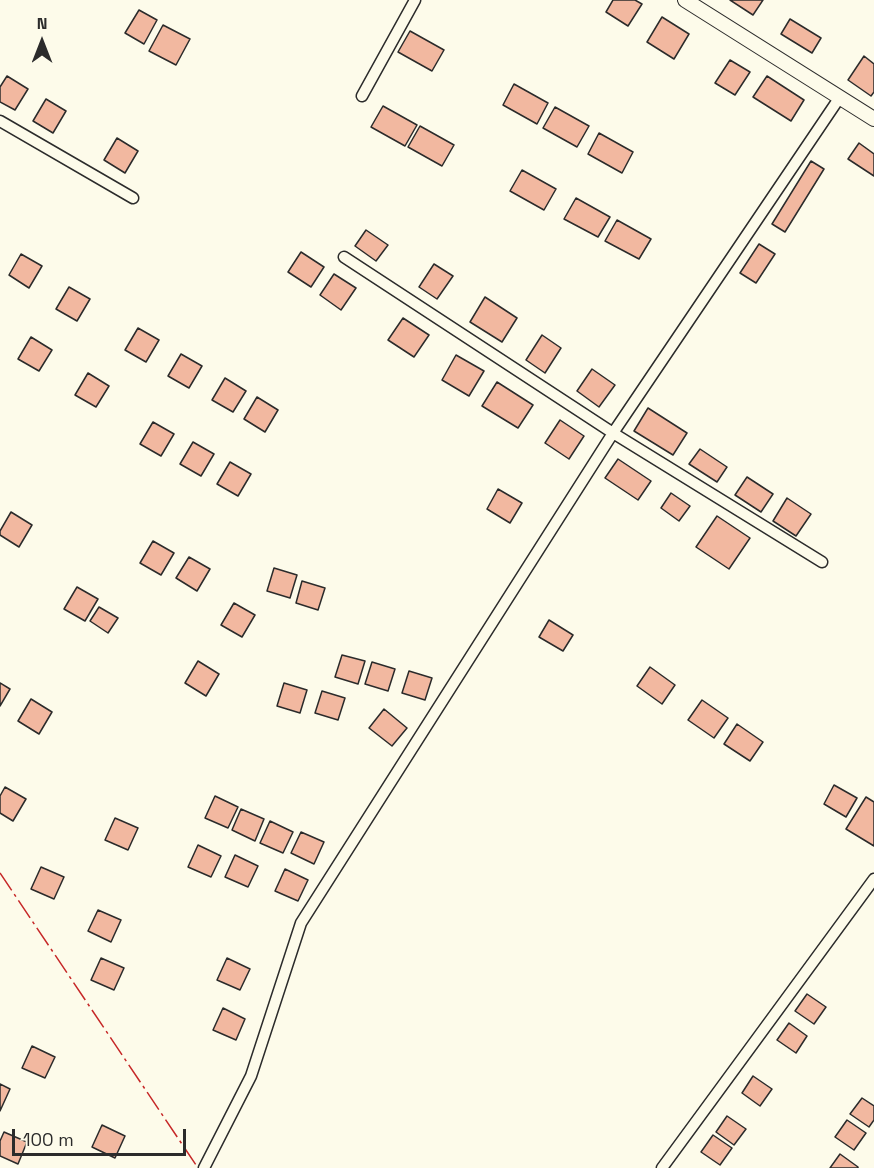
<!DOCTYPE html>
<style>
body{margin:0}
#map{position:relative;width:874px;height:1168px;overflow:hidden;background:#fdfbea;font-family:"Space Grotesk",sans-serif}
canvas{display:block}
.north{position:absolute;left:12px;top:12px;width:60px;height:60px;-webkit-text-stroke:4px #fdfbea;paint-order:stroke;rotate:0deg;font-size:16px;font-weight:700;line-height:24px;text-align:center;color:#2b2b2b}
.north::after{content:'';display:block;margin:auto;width:21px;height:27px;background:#2b2b2b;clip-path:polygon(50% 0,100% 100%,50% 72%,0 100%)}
.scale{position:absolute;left:12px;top:1129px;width:174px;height:27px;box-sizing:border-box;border:3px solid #2b2b2b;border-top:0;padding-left:8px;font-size:18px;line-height:21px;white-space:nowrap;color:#2b2b2b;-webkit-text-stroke:4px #fdfbea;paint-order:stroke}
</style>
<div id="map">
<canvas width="874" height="1168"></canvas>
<div class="north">N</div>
<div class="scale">100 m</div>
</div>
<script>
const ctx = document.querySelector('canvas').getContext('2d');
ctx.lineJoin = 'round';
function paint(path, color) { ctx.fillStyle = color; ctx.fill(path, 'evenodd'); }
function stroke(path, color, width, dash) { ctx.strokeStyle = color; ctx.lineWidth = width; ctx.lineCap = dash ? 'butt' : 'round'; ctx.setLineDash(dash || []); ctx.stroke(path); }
const building = new Path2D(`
 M613,0h22l7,4 -14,22 -22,-14z
 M730,0h33l-10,15z
 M139,10l18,10 -13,24 -19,-11z
 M662,17l27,17 -15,25 -27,-17z
 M790,19l31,19 -9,15 -31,-19z
 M163,25l27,14 -14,26 -27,-14z
 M410,31l34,19 -12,21 -34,-19z
 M864,56l10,8v28l-3,4 -23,-16z
 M730,60l20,12 -15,23 -20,-12z
 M7,76l21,13 -13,21 -15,-8v-15z
 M767,76l37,24 -13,21 -38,-24z
 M514,84l34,19 -11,21 -34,-19z
 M46,99l20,12 -13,22 -20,-12z
 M383,106l34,19 -12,21 -34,-19z
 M555,107l34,19 -12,21 -34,-19z
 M420,126l34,19 -12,21 -34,-19z
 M599,133l34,19 -11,21 -34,-19z
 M117,138l21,13 -13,22 -21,-13z
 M859,143l15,11v22l-26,-17z
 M811,161l13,8 -39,63 -13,-8z
 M522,170l34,19 -12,21 -34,-19z
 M576,198l34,19 -12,20 -34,-18z
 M617,220l34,19 -12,20 -34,-18z
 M366,230l22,15 -12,16 -21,-15z
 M759,244l16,10 -19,29 -16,-10z
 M301,252l23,15 -13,20 -23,-15z
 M21,254l21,12 -13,22 -20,-13z
 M434,264l19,12 -16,23 -18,-12z
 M334,274l22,14 -15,22 -21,-15z
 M69,287l21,12 -13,22 -21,-12z
 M485,297l32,21 -15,24 -32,-20z
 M403,318l26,17 -15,22 -26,-17z
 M138,328l21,12 -13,22 -21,-12z
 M542,335l19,13 -16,25 -19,-13z
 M31,337l21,13 -13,21 -21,-12z
 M181,354l21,12 -13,22 -21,-12z
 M456,355l28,16 -15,25 -27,-16z
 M592,369l23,16 -16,22 -22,-16z
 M88,373l21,13 -13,21 -21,-12z
 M225,378l21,13 -13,21 -21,-12z
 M497,382l36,23 -15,23 -36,-22z
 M257,397l21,13 -13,22 -21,-13z
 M648,408l39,25 -14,22 -39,-24z
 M560,420l24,16 -15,23 -24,-16z
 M153,422l21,12 -13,22 -21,-12z
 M193,442l21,12 -13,22 -21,-12z
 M700,449l27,18 -10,15 -28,-18z
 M618,459l33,22 -13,19 -33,-22z
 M230,462l21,12 -13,22 -21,-12z
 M747,477l26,17 -12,18 -26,-17z
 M498,489l24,14 -12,20 -23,-14z
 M671,493l19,13 -11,15 -18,-13z
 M787,498l24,16 -15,22 -23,-15z
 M11,512l21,13 -13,22 -19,-12v-4z
 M717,516l33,22 -21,31 -33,-22z
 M153,541l21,12 -13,22 -21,-12z
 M189,557l21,12 -13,22 -21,-13z
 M274,568l23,7 -7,23 -23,-7z
 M302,581l23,7 -7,22 -22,-7z
 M77,587l21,12 -13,22 -21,-12z
 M234,603l21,12 -13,22 -21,-12z
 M99,607l19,11 -10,15 -18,-12z
 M549,620l24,15 -10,16 -24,-14z
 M342,655l23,6 -7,23 -23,-7z
 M198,661l21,13 -13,22 -21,-13z
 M372,662l23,7 -7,22 -23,-7z
 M650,667l25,18 -13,19 -25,-18z
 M409,671l23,7 -7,22 -23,-7z
 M0,683l10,6 -10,17z
 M284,683l23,7 -7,23 -23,-7z
 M322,691l23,7 -7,22 -23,-7z
 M31,699l21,13 -13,22 -21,-13z
 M702,700l26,18 -14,20 -26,-18z
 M384,709l23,19 -15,18 -23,-18z
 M737,724l26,18 -13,19 -26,-17z
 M834,785l23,13 -11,19 -22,-13z
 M5,787l21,12 -13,22 -13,-8v-17z
 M215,796l23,11 -10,21 -23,-10z
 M866,797l8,5v44l-28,-17z
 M241,809l23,10 -9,22 -23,-11z
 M115,818l23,10 -10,22 -23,-10z
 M270,821l23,11 -10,21 -23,-10z
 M301,832l23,10 -10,22 -23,-11z
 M198,845l23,11 -10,21 -23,-10z
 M235,855l23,11 -10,21 -23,-10z
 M41,867l23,10 -10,22 -23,-10z
 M285,869l23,11 -10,21 -23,-10z
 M98,910l23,10 -10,22 -23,-11z
 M101,958l23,10 -10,22 -23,-10z
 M227,958l23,11 -10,21 -23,-10z
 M807,994l19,13 -12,17 -19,-13z
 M223,1008l22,11 -9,21 -23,-10z
 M789,1023l18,13 -11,17 -19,-13z
 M32,1046l23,11 -10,21 -23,-10z
 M753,1076l19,13 -12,17 -18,-13z
 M0,1084l10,5 -10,22z
 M862,1098l12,8v14l-5,7 -19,-13z
 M727,1116l19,13 -12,16 -18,-13z
 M847,1120l19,13 -12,17 -19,-13z
 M102,1125l23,11 -10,22 -23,-11z
 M4,1132l23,10 -9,22 -18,-8v-15z
 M713,1135l19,13 -12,17 -19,-13z
 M840,1154l18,13v1h-28z`);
paint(building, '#f2b8a0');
stroke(building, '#2b2b2b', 1.5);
const minor = new Path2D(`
 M362,96l53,-96
 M0,121l133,77
 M344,257l269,176 209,129
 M204,1168l47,-92 50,-153 312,-490 227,-336
 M662,1168l212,-289`);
const tertiary = new Path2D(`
 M685,0l189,119`);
stroke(minor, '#2b2b2b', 13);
stroke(tertiary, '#2b2b2b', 16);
stroke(minor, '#fdfbea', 10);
stroke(tertiary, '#fdfbea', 14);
stroke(new Path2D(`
 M0,873l198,295`), '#c62828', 1.5, [21, 4.5, 3, 4.5]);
</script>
